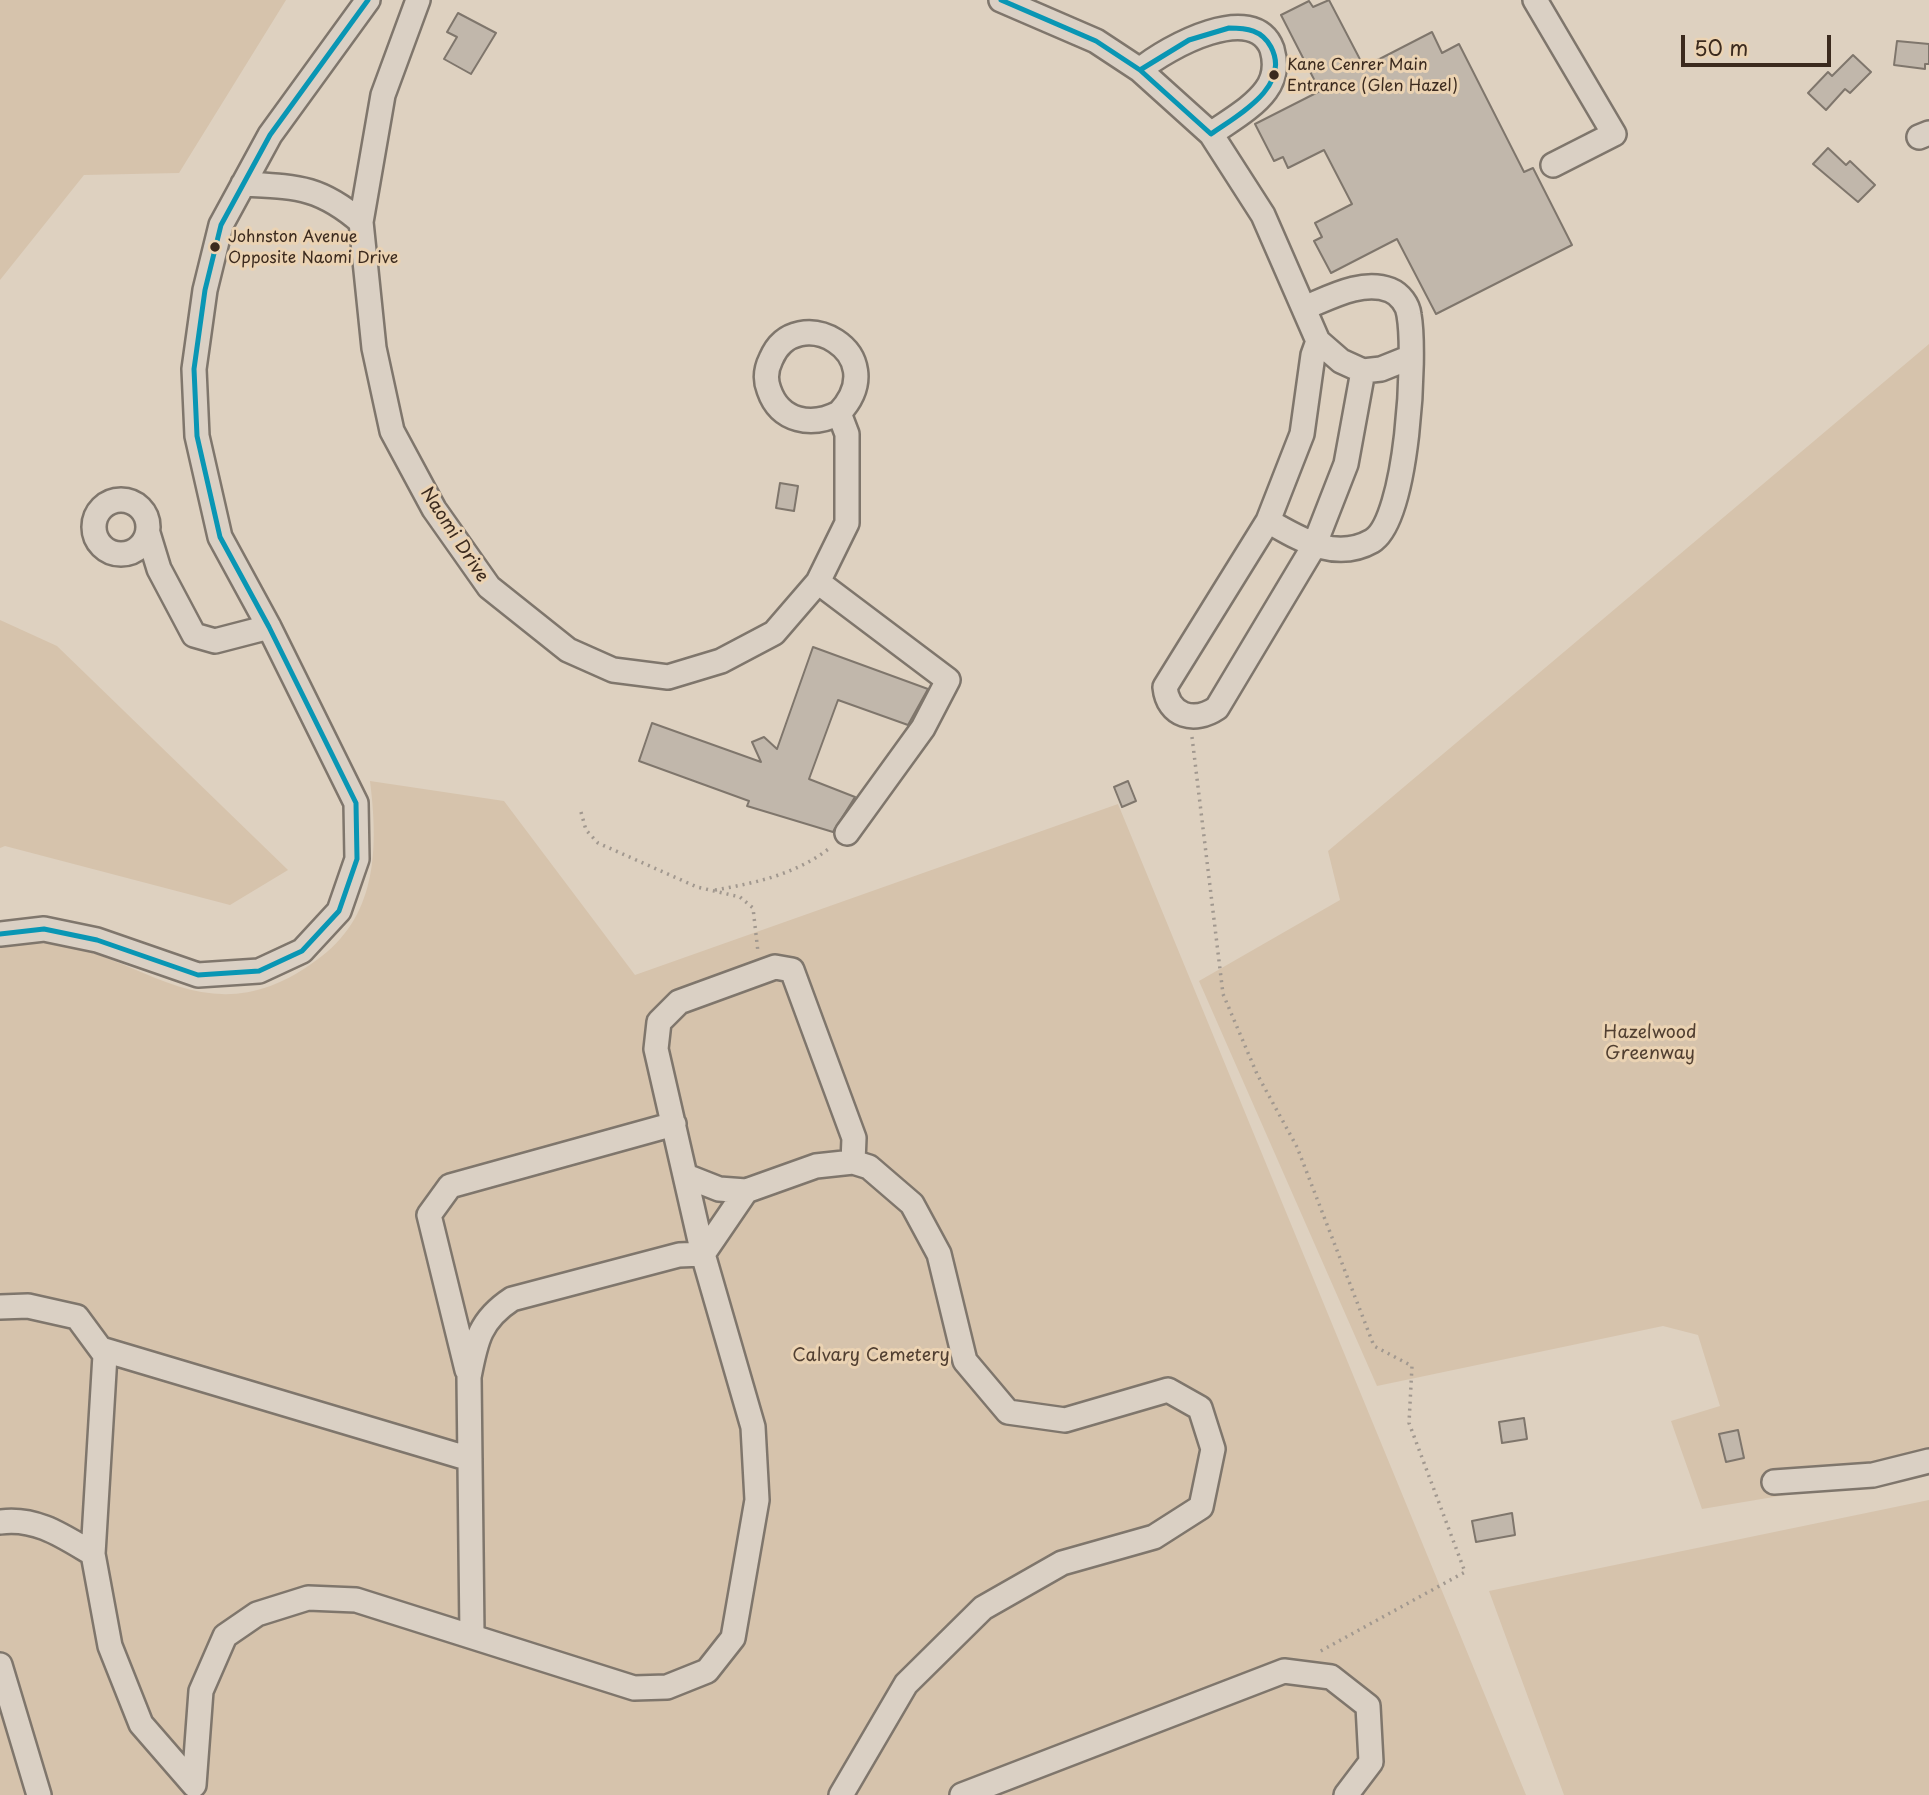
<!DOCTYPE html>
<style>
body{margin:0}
#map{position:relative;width:1929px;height:1795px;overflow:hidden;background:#ded1c0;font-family:"Playpen Sans",sans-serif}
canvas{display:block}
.scale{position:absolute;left:1681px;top:35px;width:150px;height:32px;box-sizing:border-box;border:4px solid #3b2a1e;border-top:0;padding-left:9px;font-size:21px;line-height:24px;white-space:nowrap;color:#3b2a1e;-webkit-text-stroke:5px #ebd3b3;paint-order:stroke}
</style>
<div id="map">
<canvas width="1929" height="1795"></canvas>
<div class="scale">50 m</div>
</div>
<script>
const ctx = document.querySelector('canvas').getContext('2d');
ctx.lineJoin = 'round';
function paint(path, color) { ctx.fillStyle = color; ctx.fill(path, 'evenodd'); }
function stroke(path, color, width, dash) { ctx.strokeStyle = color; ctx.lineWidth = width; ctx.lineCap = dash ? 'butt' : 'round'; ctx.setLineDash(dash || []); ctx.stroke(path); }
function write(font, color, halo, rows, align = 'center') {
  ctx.font = font + ' "Playpen Sans",sans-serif'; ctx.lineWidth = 6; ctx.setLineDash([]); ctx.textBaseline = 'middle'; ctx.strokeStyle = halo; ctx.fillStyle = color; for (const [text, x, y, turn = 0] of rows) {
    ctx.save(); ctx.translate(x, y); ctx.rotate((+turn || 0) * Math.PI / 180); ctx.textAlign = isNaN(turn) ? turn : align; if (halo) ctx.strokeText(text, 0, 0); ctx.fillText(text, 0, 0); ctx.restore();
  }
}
paint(new Path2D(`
 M0,0h286l-107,173 -95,2 -84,105z
 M1929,344v1127l-227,38 -31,-88 49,-15 -22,-71 -35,-9 -286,60 -178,-405 141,-81 -12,-49z
 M0,620l57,26 231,224 -58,35 -225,-59 -5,2z
 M370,781l134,20 131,174 483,-171 408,991h-1526v-847c122,-33 189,112 322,8 56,-43 56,-111 48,-175z
 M1929,1500v295h-365l-75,-204z`), '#d6c3ac');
const building = new Path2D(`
 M1329,0l35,67 68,-35 10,21 17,-9 65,128 9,-4 39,77 -136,69 -39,-75 -66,34 -17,-32 8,-4 -7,-14 37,-19 -28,-54 -36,18 -5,-11 -9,4 -19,-37 65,-33 -39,-76 28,-14 4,6z
 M458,13l38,20 -25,41 -27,-15 13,-22 -10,-5z
 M1897,41l32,3v20h-4v5l-31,-4z
 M1853,55l18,17 -21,21 -5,-4 -19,21 -18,-17 20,-21 4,4z
 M1828,148l18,17 4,-4 25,24 -17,17 -45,-38z
 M780,483l18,3 -4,25 -18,-3z
 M813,647l115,42 -20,36 -70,-25 -29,79 46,18 -22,35 -86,-26 2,-5 -110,-40 13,-38 109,39 -9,-20 12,-5 13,12z
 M1128,781l8,20 -14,6 -8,-20z
 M1524,1418l3,21 -25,4 -3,-21z
 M1738,1430l6,28 -18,4 -7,-28z
 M1512,1513l3,22 -39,7 -4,-21z`);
paint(building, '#c1b7ab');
stroke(building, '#7f766c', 2);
const minor = new Path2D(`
 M418,0l-35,95 -22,127 13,126 18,83 42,78 55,78 79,63 45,20 55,7 53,-16 53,-28 44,-51 29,-59v-89l-8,-21c56,-60 -43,-114 -68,-54 -5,10 -6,21 -2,31 11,32 43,37 70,23
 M1001,0l95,41 44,29 71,64 52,81 55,126 23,20 22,10 18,-2 30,-12
 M1535,0l79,134 -61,31
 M1140,70c27,-23 114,-70 132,-21 4,14 3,29 -6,41 -13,18 -37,31 -55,44
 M1919,137l10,-4
 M243,184c53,3 76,2 118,38
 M1318,341l-5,14 -11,79 -34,87 -103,166c3,30 30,36 52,21l97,-162 32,-82 17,-93
 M94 527a27 27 0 1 1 54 0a27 27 0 1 1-54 0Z
 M1268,521c32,18 67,41 104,20 36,-21 44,-187 37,-226 -1,-10 -9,-21 -19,-25 -28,-11 -61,8 -86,18
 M148,533l11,36 35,66 21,6 54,-14
 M818,582l130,98 -25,48 -76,105
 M0,934l44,-5 53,11 101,35 61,-4 43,-20 37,-40 18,-52 -1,-56 -87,-176 -49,-90 -23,-101 -3,-67 11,-79 16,-65 49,-90 98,-135
 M686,1176l33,13 27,2
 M0,1307l28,-1 49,11 28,38 -12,199 17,92 31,78 53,61 7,-94 24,-55 32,-22 51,-16 48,2 278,88 33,-1 40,-16 26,-33 24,-138 -4,-73 -50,-173 43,-63 70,-25 37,-4 16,5 43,37 27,50 26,107 43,51 57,8 103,-30 32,18 13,41 -12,58 -47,30 -92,26 -79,45 -77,76 -65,111
 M101,1349l369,110
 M467,1370l-38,-155 21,-29 224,-62
 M1774,1482l99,-7 56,-14
 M0,1522c36,-5 63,14 93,32
 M472,1635l-3,-258c7,-37 11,-57 43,-78l167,-44 24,-1 -47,-205 3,-27 20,-20 96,-35 17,3 62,168 -1,24
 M0,1665l39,130
 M962,1795l322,-124 47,6 37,29 3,56 -25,33`);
stroke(minor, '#7f766c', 28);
stroke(new Path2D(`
 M1192,737l31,257 34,80 40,73 77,199 38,20 -3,57 56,149 -148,81
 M581,812l5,18 12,13 99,44 43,10 13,11 5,44
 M715,890c41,-7 82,-16 116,-43`), '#a1988f', 3.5, [2, 5]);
stroke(minor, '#dad0c4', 23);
stroke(new Path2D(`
 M1001,0l95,41 44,29
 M1229,28c18,0 33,2 42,19 21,40 -35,69 -60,87l-71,-64 49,-30z
 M0,934l44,-5 53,11 101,35 61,-4 43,-20 37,-40 18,-52 -1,-56 -87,-176 -49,-90 -23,-101 -3,-67 11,-79 16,-65 49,-90 98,-135`), '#0996b4', 5);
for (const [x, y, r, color] of [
 [1274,75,6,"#3b2a1e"],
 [215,247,6,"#3b2a1e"]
]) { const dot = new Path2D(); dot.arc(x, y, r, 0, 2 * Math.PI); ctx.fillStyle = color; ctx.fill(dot); stroke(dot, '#ebd3b3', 2.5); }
write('16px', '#3b2a1e', '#ebd3b3', [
 ["Kane Cenrer Main",1287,66],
 ["Entrance (Glen Hazel)",1287,87],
 ["Johnston Avenue",228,238],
 ["Opposite Naomi Drive",228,259]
], 'left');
write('18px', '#3b2a1e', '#ebd3b3', [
 ["Naomi Drive",454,535,57]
]);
write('18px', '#513f31', '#ebd3b3', [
 ["Hazelwood",1650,1033],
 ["Greenway",1650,1054],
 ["Calvary Cemetery",871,1356]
]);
</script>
